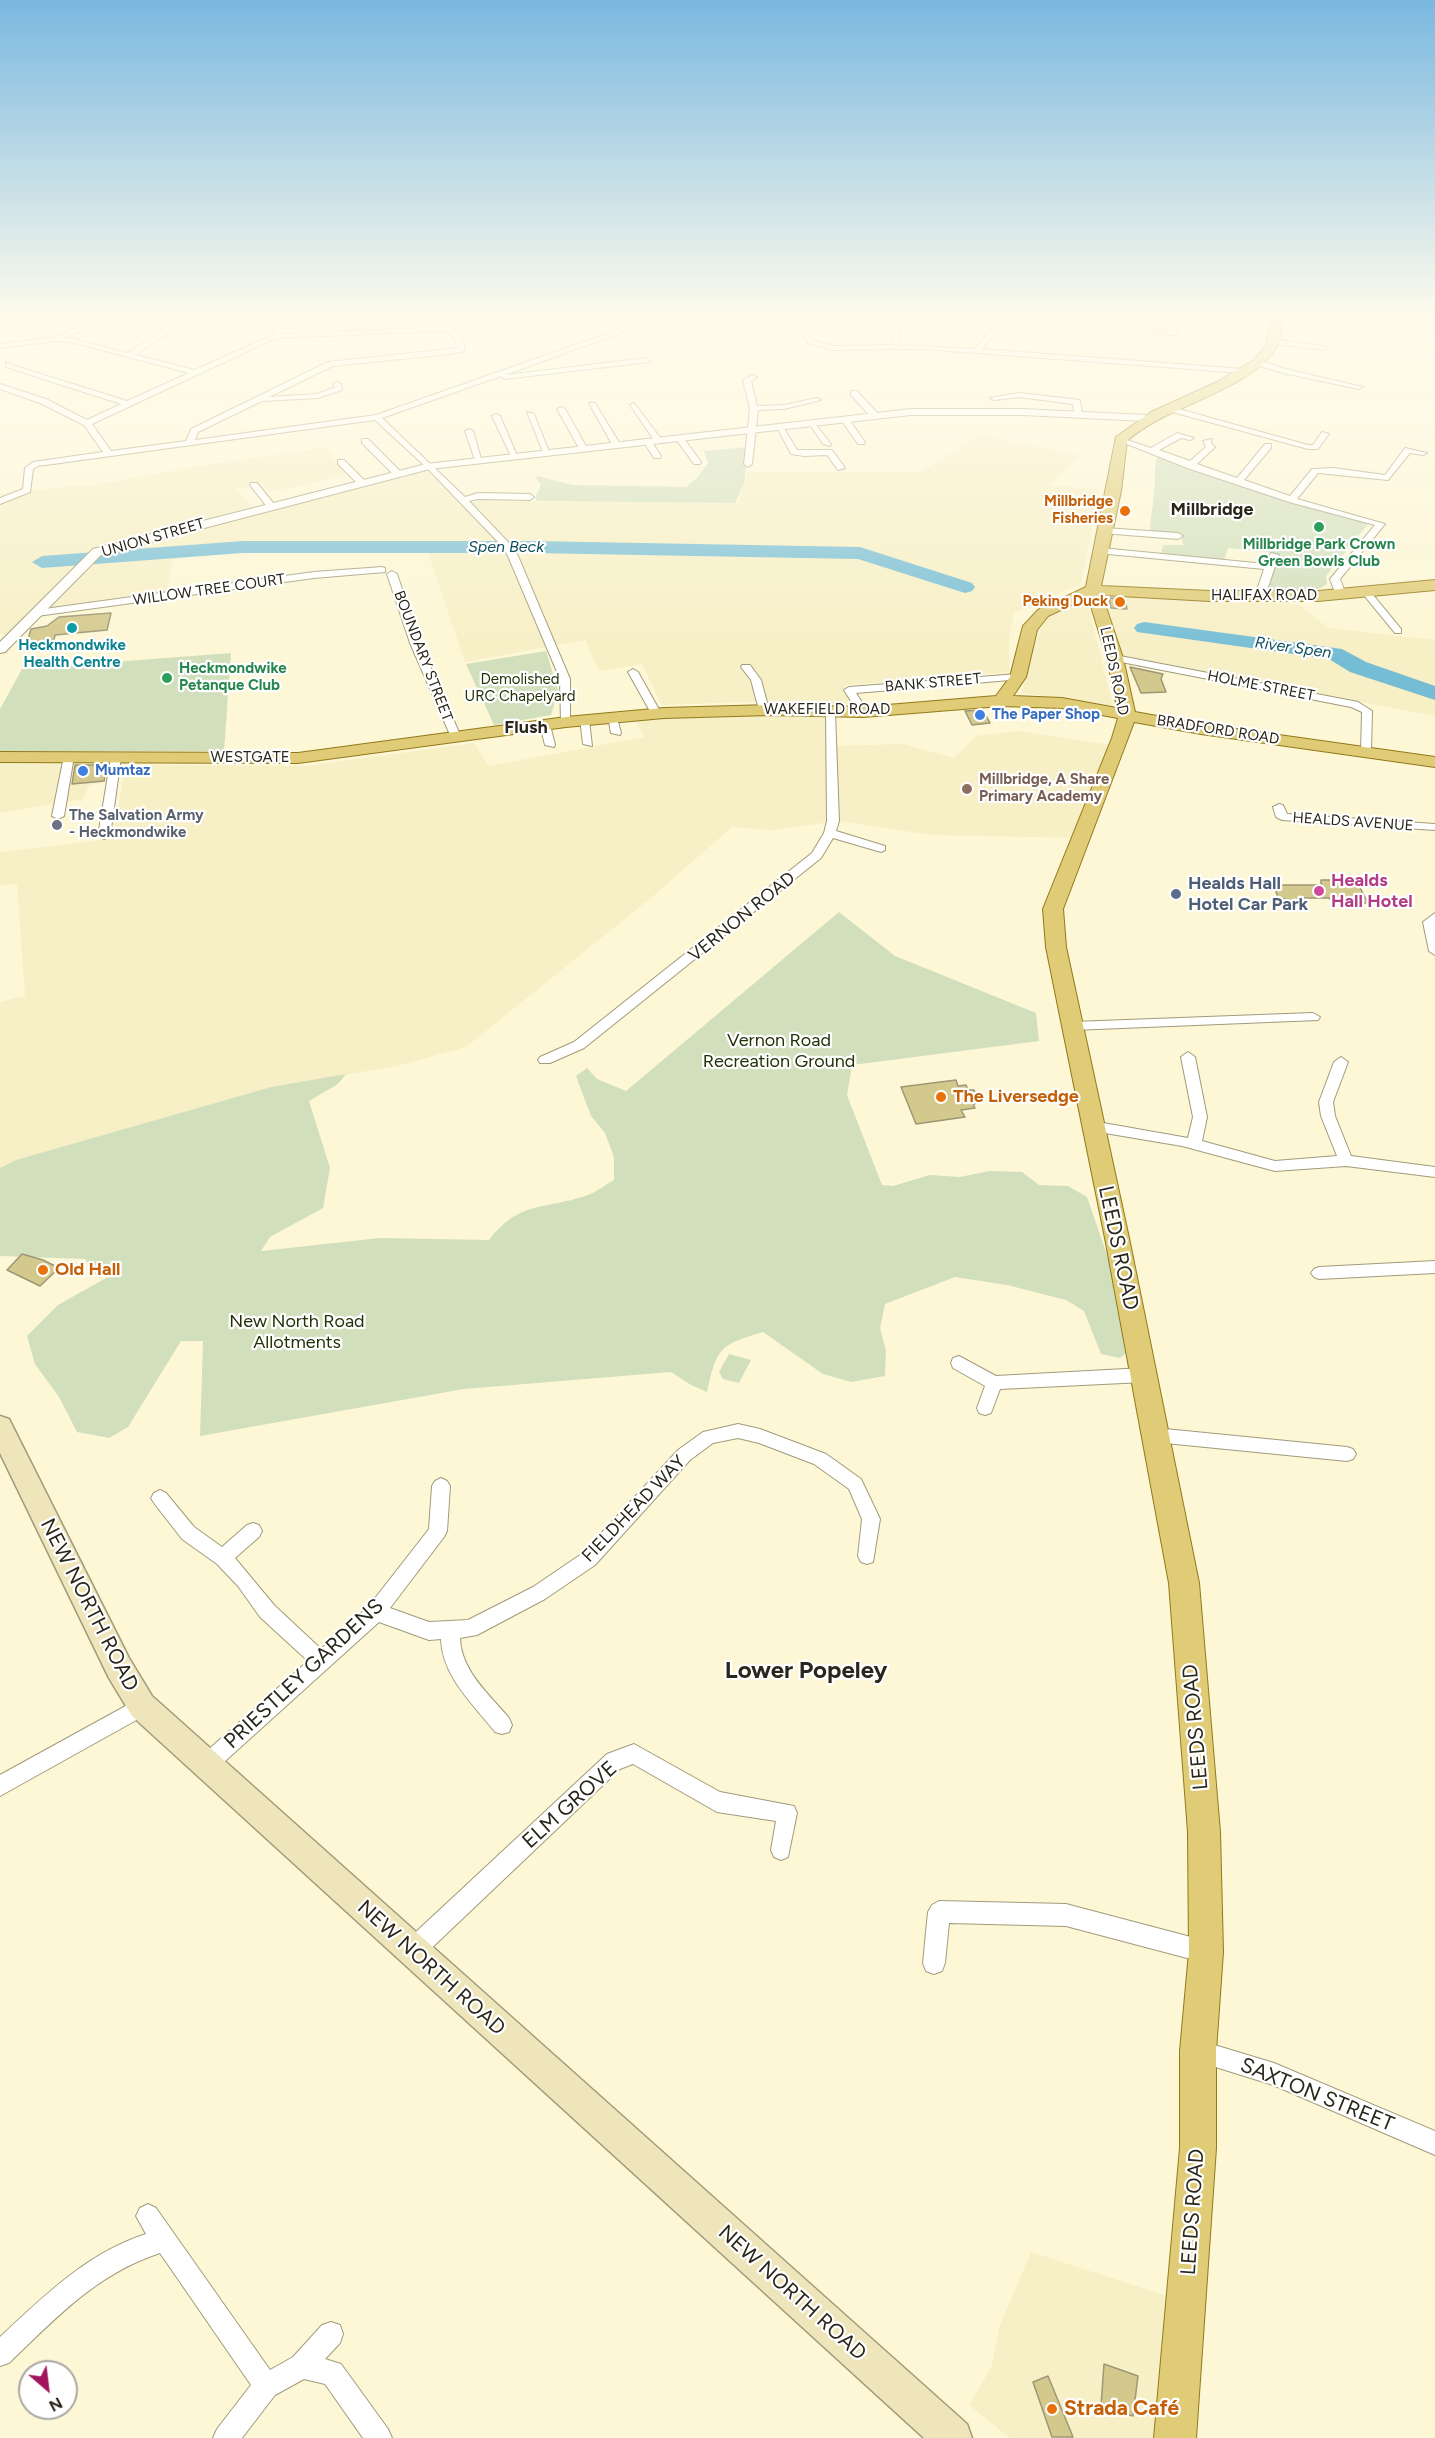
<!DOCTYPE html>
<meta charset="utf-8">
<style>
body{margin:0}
#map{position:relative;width:1435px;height:2438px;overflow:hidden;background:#fdf7d5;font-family:Figtree,sans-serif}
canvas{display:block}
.north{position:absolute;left:18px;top:2360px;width:60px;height:60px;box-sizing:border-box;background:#fff;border:2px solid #a9a8a3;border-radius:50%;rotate:152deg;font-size:16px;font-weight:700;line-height:24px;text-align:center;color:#29261a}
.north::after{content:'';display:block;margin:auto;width:21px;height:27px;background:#a2145b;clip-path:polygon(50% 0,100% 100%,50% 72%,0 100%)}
</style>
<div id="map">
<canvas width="1435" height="2438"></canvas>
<div class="north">N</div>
</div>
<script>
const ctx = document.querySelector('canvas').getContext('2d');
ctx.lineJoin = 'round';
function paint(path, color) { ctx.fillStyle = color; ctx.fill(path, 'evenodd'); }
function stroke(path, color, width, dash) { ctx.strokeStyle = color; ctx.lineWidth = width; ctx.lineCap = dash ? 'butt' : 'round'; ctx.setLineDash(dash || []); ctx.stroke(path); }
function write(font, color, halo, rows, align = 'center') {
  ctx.font = font + ' Figtree,sans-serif'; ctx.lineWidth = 4.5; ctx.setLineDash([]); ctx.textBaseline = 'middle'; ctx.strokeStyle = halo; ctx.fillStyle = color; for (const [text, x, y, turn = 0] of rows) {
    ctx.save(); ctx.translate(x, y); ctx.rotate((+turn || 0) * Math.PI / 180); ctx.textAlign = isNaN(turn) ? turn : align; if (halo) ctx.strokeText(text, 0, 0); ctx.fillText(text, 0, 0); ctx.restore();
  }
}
paint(new Path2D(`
 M980,435l101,20 -31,30 49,5 -18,94 -67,29 -5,26v33l-164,13 7,19 -105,-2 -85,3 -20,-41 -43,7 -14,-31 -120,22 -40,-118h-141l-109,6 -9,43 -112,14h-19l-28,28 -7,-1v-140l70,-8h20l120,-22 117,-17 19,29 -76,16 -8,-9 -26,6 17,18 -139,35 -26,11 16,2 21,-8 302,-76 34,34 16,-4 261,2 9,-31h173z
 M1104,594l180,8 17,4 27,22 107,12v76l-314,-60z
 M1083,596l4,5 26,105 -91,-13 9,-40 16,-39z
 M717,714h110l5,32 71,-2 51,14 22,-22 42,-5 100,15 -37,92 -149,-3 -94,-14 -65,9 -41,-3 -80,70 -186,150 -69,19 -126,21 -255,73 -16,8v-166l25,-6 -8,-112 -17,1v-33l112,-13 14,-74 180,1 168,-23 15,23 155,-29 -8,-17z
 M112,760l-6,22 -17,3 -6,14 -83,14v-52z
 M1031,2252l136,44 -14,142h-143l-41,-33 22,-37 9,-43z`), '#f7efc5');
paint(new Path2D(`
 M748,447l-4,36 -9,20 -198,-2 -2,-3 6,-13 -5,-7 2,-2 34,9 114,2 11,-9 11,-15 -4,-12z
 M1158,455l44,16 166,50v3l-42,52 1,8c-17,12 -42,10 -63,11l13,-39 -4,-3 -45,-5 -4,13 -63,-6 2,-10h20l-2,-9 -31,-2c0,-14 3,-27 4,-40 2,-14 -1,-25 4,-39z
 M546,651l12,39 -7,25 -57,10 -28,-61z
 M231,653l-7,98h-224v-42l22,-40z
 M839,912l56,44 141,57 3,28 -187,24 -5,30 35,90 11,1 37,-11 30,2 29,-6 33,1 17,13 29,1 19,11 29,84 15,68 -11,9 -19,-4 -17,-43 -18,-11 -59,-15 -52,-8 -70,27 -5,24 6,23 -1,25 -34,6 -28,-8 -60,-42c-43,13 -46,15 -56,60l-16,-7 -20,-13 -207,17 -264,47 3,-95h-22l-53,86 -19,11 -32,-6 -18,-35 -24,-33 -8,-28 31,-31 57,-32 -20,1 -10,-15 -85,-3v-88l16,-8 255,-73 75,-13 -8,10 -29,17 21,67 -7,40 -53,29 -9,14 119,-13 109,2c31,-40 55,-30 96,-44 10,-3 20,-11 29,-16v-23l-9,-24 -14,-17 -15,-40 11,-8 10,11 29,12z
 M729,1354l22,6 -12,23 -16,-4 -4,-7z`), '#d2dfbc');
paint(new Path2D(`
 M243,541h290l327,6 112,36 3,4 -3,4 -7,2 -107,-34 -325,-6h-290l-201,15 -10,-6 10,-6z
 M1144,622l198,27 24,13 69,24v14l-85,-28 -21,-13 -192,-27 -3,-4 3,-4z`), '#75bdd5');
const building = new Path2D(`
 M1109,598l16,1 2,10 -16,-1z
 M111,613l-4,17 -52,5 -1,5 -27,3 4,-14 16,-3 12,-9z
 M1130,667l33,7 -2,5 5,13 -25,1z
 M983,710l7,13 -18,2 -7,-14z
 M75,765h32l-3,16 -32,3z
 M1321,880h35l12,23h-34l-5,-5h-31l1,3 -21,-3 -4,-13h47z
 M956,1080l2,6 8,-1 2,5h6l5,13 -6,1 2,4 -14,2 4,7 -49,7 -15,-37z
 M22,1254l21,6 16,8 -19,18 -33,-16z
 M1104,2364l34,12 -5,40 -32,-10z
 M1048,2376l25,61h-21l-19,-55z`);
paint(building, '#d4c98c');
stroke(building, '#9d9777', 1.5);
const minor = new Path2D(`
 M105,317l3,4 -43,16 63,16 54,-36h9l-55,38 59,15 77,-35 10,-18h8l-10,17 168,-7c10,3 18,13 16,24l-15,3 -116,12 -64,31 48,-3 18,-7 -2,-3 4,-2 4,2 1,6 -24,8 -56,3 -64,31 -3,8 181,-25 278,-98h11l-160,58 142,-17 3,4 -146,17 -3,-3 -119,42 83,79 13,-4 52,1 4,3 -4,3 -52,-1 -9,2 39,41 10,14 52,123v45l-9,-2 -1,-43 -52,-123 -6,-10 -75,-78 -52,-48 -337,46 -5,3 -3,23 -30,12v-6l23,-9 2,-21 8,-6 70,-10 -19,-27 -44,-22 -40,-14v-5l46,15 41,21 34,-16 -115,-37v-4l121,38 62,-28 -118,-31 -16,-1 -55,7v-4l54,-7zM447,331l7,7 3,10 -129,14 -137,67 -5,12 -75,10 -19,-27 184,-86z
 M823,317h8l-19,18 1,5 20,6 61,-1 -4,-10 7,-6 4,2 -3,4 3,10 74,4 26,-32h8l-27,32 261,20 4,2 -4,2 -320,-24 -91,1 -25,-7 -3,-8z
 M1059,317h19l25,5 -4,2z
 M1176,317h8l-8,18 -22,-1 3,-4 13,1z
 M1258,317l24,2 -4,2z
 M1272,339l51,7 4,2 -4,2 -54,-7z
 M1257,360l28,9 78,18 -4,2 -76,-16 -29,-9z
 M753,375l4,2 -6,4 6,25 27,-1 33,-7 4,2 -37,9 -26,1 -6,54 -4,3 -4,-3 6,-55 -7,-29z
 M851,391h6l21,23v4h-6l-21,-23z
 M1019,393l61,7 2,15 -7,2 -2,-13 -54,-7 -25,3 -4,-2z
 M589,403h6l25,41 -1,2h-6z
 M634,403l28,37 -1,2 -7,-2 -24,-35z
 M1168,406l140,39h5l9,-13 7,2 -11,15h-10l-143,-39 -1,-2z
 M561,407l4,2 22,39 -1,2 -7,-2 -22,-39z
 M527,412l7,2 16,40 -7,-2z
 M496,414l4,2 18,42 -7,-2 -19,-40z
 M842,418h6l17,24 -1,2h-6l-17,-24z
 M813,421l18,23 -1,2 -7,-2 -14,-21z
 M776,425h6l15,25h35l13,18 -7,2 -11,-15 -23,1 -13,-2z
 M469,429l4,2 9,31 -7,-2 -10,-29z
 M1177,433l17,5 -4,2 -9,-2 -22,12 31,11 16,-14 -3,-6 9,-2 -1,4 4,4 -18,17 40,14 28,-34h6v4l-27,32 46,16 22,-27 21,-1 52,7 20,-27 22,5 -4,2 -13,-2 -22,27 -70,-7 -21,26 88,25 -45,55 6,16 -5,3 -5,-3 -6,-16 45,-54 -86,-23 -102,-34 -70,-28 4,-2 30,10z
 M676,436h6l19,26 -1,2h-6l-19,-26z
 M362,439h6l33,33v4h-6l-33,-33z
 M644,439h6l11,17 -1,2h-6l-11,-17z
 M338,460h6l21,21v4h-6l-21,-21z
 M251,483h6l17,21v4h-6l-18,-23z
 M1105,528l73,5 5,3 -5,3 -76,-6v-4z
 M1101,548l165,16 5,-11 8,2 -14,41 -5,3 -5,-3 9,-27 -166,-16v-4z
 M382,567l3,1v4l-71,6 -277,38 -5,-3 5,-3 277,-38z
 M392,571l5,3 23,69 41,94 -1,2 -9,-2 -41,-94 -23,-69z
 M1363,590h6l32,39v4h-6l-32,-39z
 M1115,655l243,47 14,9 -1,40 -5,3 -5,-3 1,-39 -11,-5 -240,-47 -1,-2z
 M742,665h8l11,15 8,30 -1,2 -9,-2 -8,-30 -10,-13z
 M633,669l5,3 23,41 -1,2 -9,-2 -23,-41z
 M1018,674l5,3 -1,2 -166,14 12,19 -5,3 -4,-1 -15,-24 5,-3z
 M826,710l9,2 4,109 -3,10 49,15v4l-4,2 -48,-14 -12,20 -237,190 -34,15h-10l-2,-3 2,-3 34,-15 238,-189 12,-20 3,-12z
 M608,716l9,2 4,15 -1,2 -9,-2z
 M580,718l9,2 3,26 -9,-2z
 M545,722l5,3 5,20 -1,2 -9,-2 -5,-20z
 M69,753l5,3 -10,60 -6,3 -6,-3 12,-60z
 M116,754l5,3 -11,79 -6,3 -6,-3 13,-79z
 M1279,804l4,1 4,9 148,10v6l-153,-10 -6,-3 -3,-10z
 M1435,913v42l-6,-4 -6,-29z
 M1313,1013l7,4 -2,3 -245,10 -7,-4 7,-4z
 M1188,1052l7,5 12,60 -5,24 73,20 62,-5 -16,-40 -2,-14 15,-40 7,-5 7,5 -15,40 2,14 16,40 84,11v10l-89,-11 -71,5 -93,-25 -95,-16 -2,-4 7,-5 96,17 5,-21 -12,-60z
 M1435,1261v12l-116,6 -5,-2 -3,-4 3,-4 5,-2z
 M959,1356l37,20 148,-8 6,2 2,5 -2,5 -6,2 -144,7 -9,24 -6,2 -6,-2 -2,-5 8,-22 -32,-18 -2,-5 2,-5z
 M738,1424l22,5 66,25 35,25 19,40 -7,43 -6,2 -6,-2 -3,-6 4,-37 -13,-30 -35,-25 -55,-21 -21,-5 -25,5 -23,17 -95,105 -50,34 -68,36 -17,3c1,33 29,56 49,80l3,7 -3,7 -7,2 -7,-2c-22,-28 -53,-56 -54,-93l-12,1 -50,-18 -166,150 -7,3 -7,-3 -3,-7 3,-7 109,-97 -48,-44 -22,-31 -21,-22 -35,-25 -28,-36 -3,-5 3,-5 6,-3 6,3 28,34 28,20 25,-22 6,-2 6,2 3,6 -3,6 -24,21 39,47 47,44 48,-43 60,-77 3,-43 3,-5 6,-3 6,3 3,5 -3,45 -3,6 -54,71 39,14 39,-2 65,-33 50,-34 95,-103 25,-18z
 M1155,1428l192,19 6,2 3,5 -3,5 -6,2 -192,-19 -6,-2 -2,-5 2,-5z
 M142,1697l7,2 3,7 -3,7 -149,83v-21z
 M634,1744l86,48 74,14 3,7 -9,44 -7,3 -7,-3 -3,-7 5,-29 -59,-9 -84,-48 -13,5 -200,190 -8,3 -8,-3 -3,-8 3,-8 203,-189z
 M939,1901l127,3 140,37 8,3 3,8 -3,8 -8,3 -140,-37 -117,-3 -4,40 -3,8 -8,3 -8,-3 -3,-8 5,-51 4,-7z
 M1198,2040l76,23 161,68v24l-162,-70 -83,-26 -3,-8 3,-8z
 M148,2204l8,4 114,162 23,-13 29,-32 9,-3 9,3 3,9 -3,9 -15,16 16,5 47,65 4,9h-29l-38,-54 -21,-5 -29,16 -33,43h-29l4,-9 34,-44 -91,-132c-64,21 -104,65 -151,110l-9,3v-29c44,-41 87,-84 146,-103l-10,-18 4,-8z`);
const tertiary = new Path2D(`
 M0,317h31l-31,6z
 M1392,317h18l25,5v6z
 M911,409h112l122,6 5,3 -5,3 -122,-6h-112l-481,54 -329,86 -96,97 -5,1v-11l93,-93 333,-85z`);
const secondary = new Path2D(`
 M0,1416l9,3 120,239 23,38 815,728 5,14h-48l-792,-722 -23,-38 -109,-225z`);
const primary = new Path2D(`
 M1272,317h12c-2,10 -3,22 -8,31 -28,44 -108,56 -149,93l-6,50 -20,95 109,5h108l117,-11v10l-117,11h-108l-108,-6 21,63 12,54 66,12 234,33v10l-234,-33 -67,-12 -71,187 3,38 63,291 70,345 21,249 3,120 -7,99v97l-20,290h-42l26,-290v-97l9,-99 -1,-120 -19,-249 -64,-345 -59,-291 -3,-38 69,-171 6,-20 -56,-10 -61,-2 -138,11 -93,-2 -106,3 -98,9 -268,36 -298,-1v-10l298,1 268,-36 98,-9 106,-3 93,2 133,-11 14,-19 13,-51 15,-16 48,-23 30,-150 35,-25 66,-30 37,-22 12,-15zM1088,597l19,61 10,50 -55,-10 -49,-2 13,-19 11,-47 11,-14z`);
stroke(minor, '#a19b7b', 2);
stroke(tertiary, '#a19b7b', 2);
stroke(secondary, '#a19b7b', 3);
stroke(primary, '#927a1b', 2);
paint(minor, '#fff');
paint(tertiary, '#fff');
paint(secondary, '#efe5bb');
paint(primary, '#e0cb76');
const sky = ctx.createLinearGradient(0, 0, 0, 658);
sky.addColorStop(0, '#7ab8e0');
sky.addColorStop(0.48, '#fefbec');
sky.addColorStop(1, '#fefbec00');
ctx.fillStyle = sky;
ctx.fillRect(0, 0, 1435, 658);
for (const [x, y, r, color] of [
 [1125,511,6,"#e8710a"],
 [1319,527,6,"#2e9e5b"],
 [1120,602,6,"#e8710a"],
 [72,628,6,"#0f9aa8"],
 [167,678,6,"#2e9e5b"],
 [980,715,6,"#3f7fe0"],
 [83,771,6,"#3f7fe0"],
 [967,789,6,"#8d6e63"],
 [57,825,6,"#6b7280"],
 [1319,891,6,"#d1479c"],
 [1176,894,6,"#5c6f8a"],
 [941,1097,6,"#e8710a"],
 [43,1270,6,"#e8710a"],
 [1052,2409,6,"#e8710a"]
]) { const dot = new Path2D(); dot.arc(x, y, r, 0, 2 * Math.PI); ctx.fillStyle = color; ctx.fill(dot); stroke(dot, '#fff', 2); }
write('bold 15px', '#c56008', '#fff', [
 ["Millbridge",1113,502],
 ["Fisheries",1113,519],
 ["Peking Duck",1108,602]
], 'right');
write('15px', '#29261a', '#fff', [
 ["UNION STREET",153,538,-16],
 ["WILLOW TREE COURT",209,590,-8],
 ["HALIFAX ROAD",1264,596],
 ["BOUNDARY STREET",423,656,69],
 ["LEEDS ROAD",1114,671,78],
 ["BANK STREET",933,683,-5],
 ["HOLME STREET",1261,686,11],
 ["WAKEFIELD ROAD",827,710],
 ["BRADFORD ROAD",1218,730,9],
 ["WESTGATE",250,758],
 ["HEALDS AVENUE",1353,822,4]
]);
write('bold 15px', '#27864d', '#fff', [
 ["Millbridge Park Crown",1319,545],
 ["Green Bowls Club",1319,562],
 ["Heckmondwike",179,669,"left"],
 ["Petanque Club",179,686,"left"]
]);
write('bold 15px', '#0d838f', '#fff', [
 ["Heckmondwike",72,646],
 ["Health Centre",72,663]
]);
write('15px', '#243106', '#fff', [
 ["Demolished",520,680],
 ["URC Chapelyard",520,697]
]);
write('bold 15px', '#366cbe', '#fff', [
 ["The Paper Shop",992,715],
 ["Mumtaz",95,771]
], 'left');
write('bold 15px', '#785e54', '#fff', [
 ["Millbridge, A Share",979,780],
 ["Primary Academy",979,797]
], 'left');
write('bold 15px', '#5b616d', '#fff', [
 ["The Salvation Army",69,816],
 ["- Heckmondwike",69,833]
], 'left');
write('italic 16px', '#0d4d5e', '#fff', [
 ["Spen Beck",506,547],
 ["River Spen",1293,648,8]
]);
write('bold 18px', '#29261a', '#fff', [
 ["Millbridge",1212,510],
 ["Flush",526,728]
]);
write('bold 18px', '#b23c85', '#fff', [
 ["Healds",1331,881],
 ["Hall Hotel",1331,902]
], 'left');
write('bold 18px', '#4e5e75', '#fff', [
 ["Healds Hall",1188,884],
 ["Hotel Car Park",1188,905]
], 'left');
write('18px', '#29261a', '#fff', [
 ["VERNON ROAD",742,917,-39],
 ["FIELDHEAD WAY",634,1509,-46]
]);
write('18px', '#243106', '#fff', [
 ["Vernon Road",779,1041],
 ["Recreation Ground",779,1062],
 ["New North Road",297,1322],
 ["Allotments",297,1343]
]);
write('bold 18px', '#c56008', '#fff', [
 ["The Liversedge",953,1097],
 ["Old Hall",55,1270]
], 'left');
write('21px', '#29261a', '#fff', [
 ["LEEDS ROAD",1118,1248,78],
 ["NEW NORTH ROAD",89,1605,63],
 ["PRIESTLEY GARDENS",304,1674,-43],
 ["LEEDS ROAD",1196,1727,-95],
 ["ELM GROVE",570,1805,-42],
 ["NEW NORTH ROAD",431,1968,42],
 ["SAXTON STREET",1317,2095,22],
 ["LEEDS ROAD",1193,2212,-86],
 ["NEW NORTH ROAD",792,2293,42]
]);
write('bold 21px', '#c56008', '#fff', [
 ["Strada Café",1064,2409]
], 'left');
write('bold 24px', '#29261a', '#fff', [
 ["Lower Popeley",806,1671]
]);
</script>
